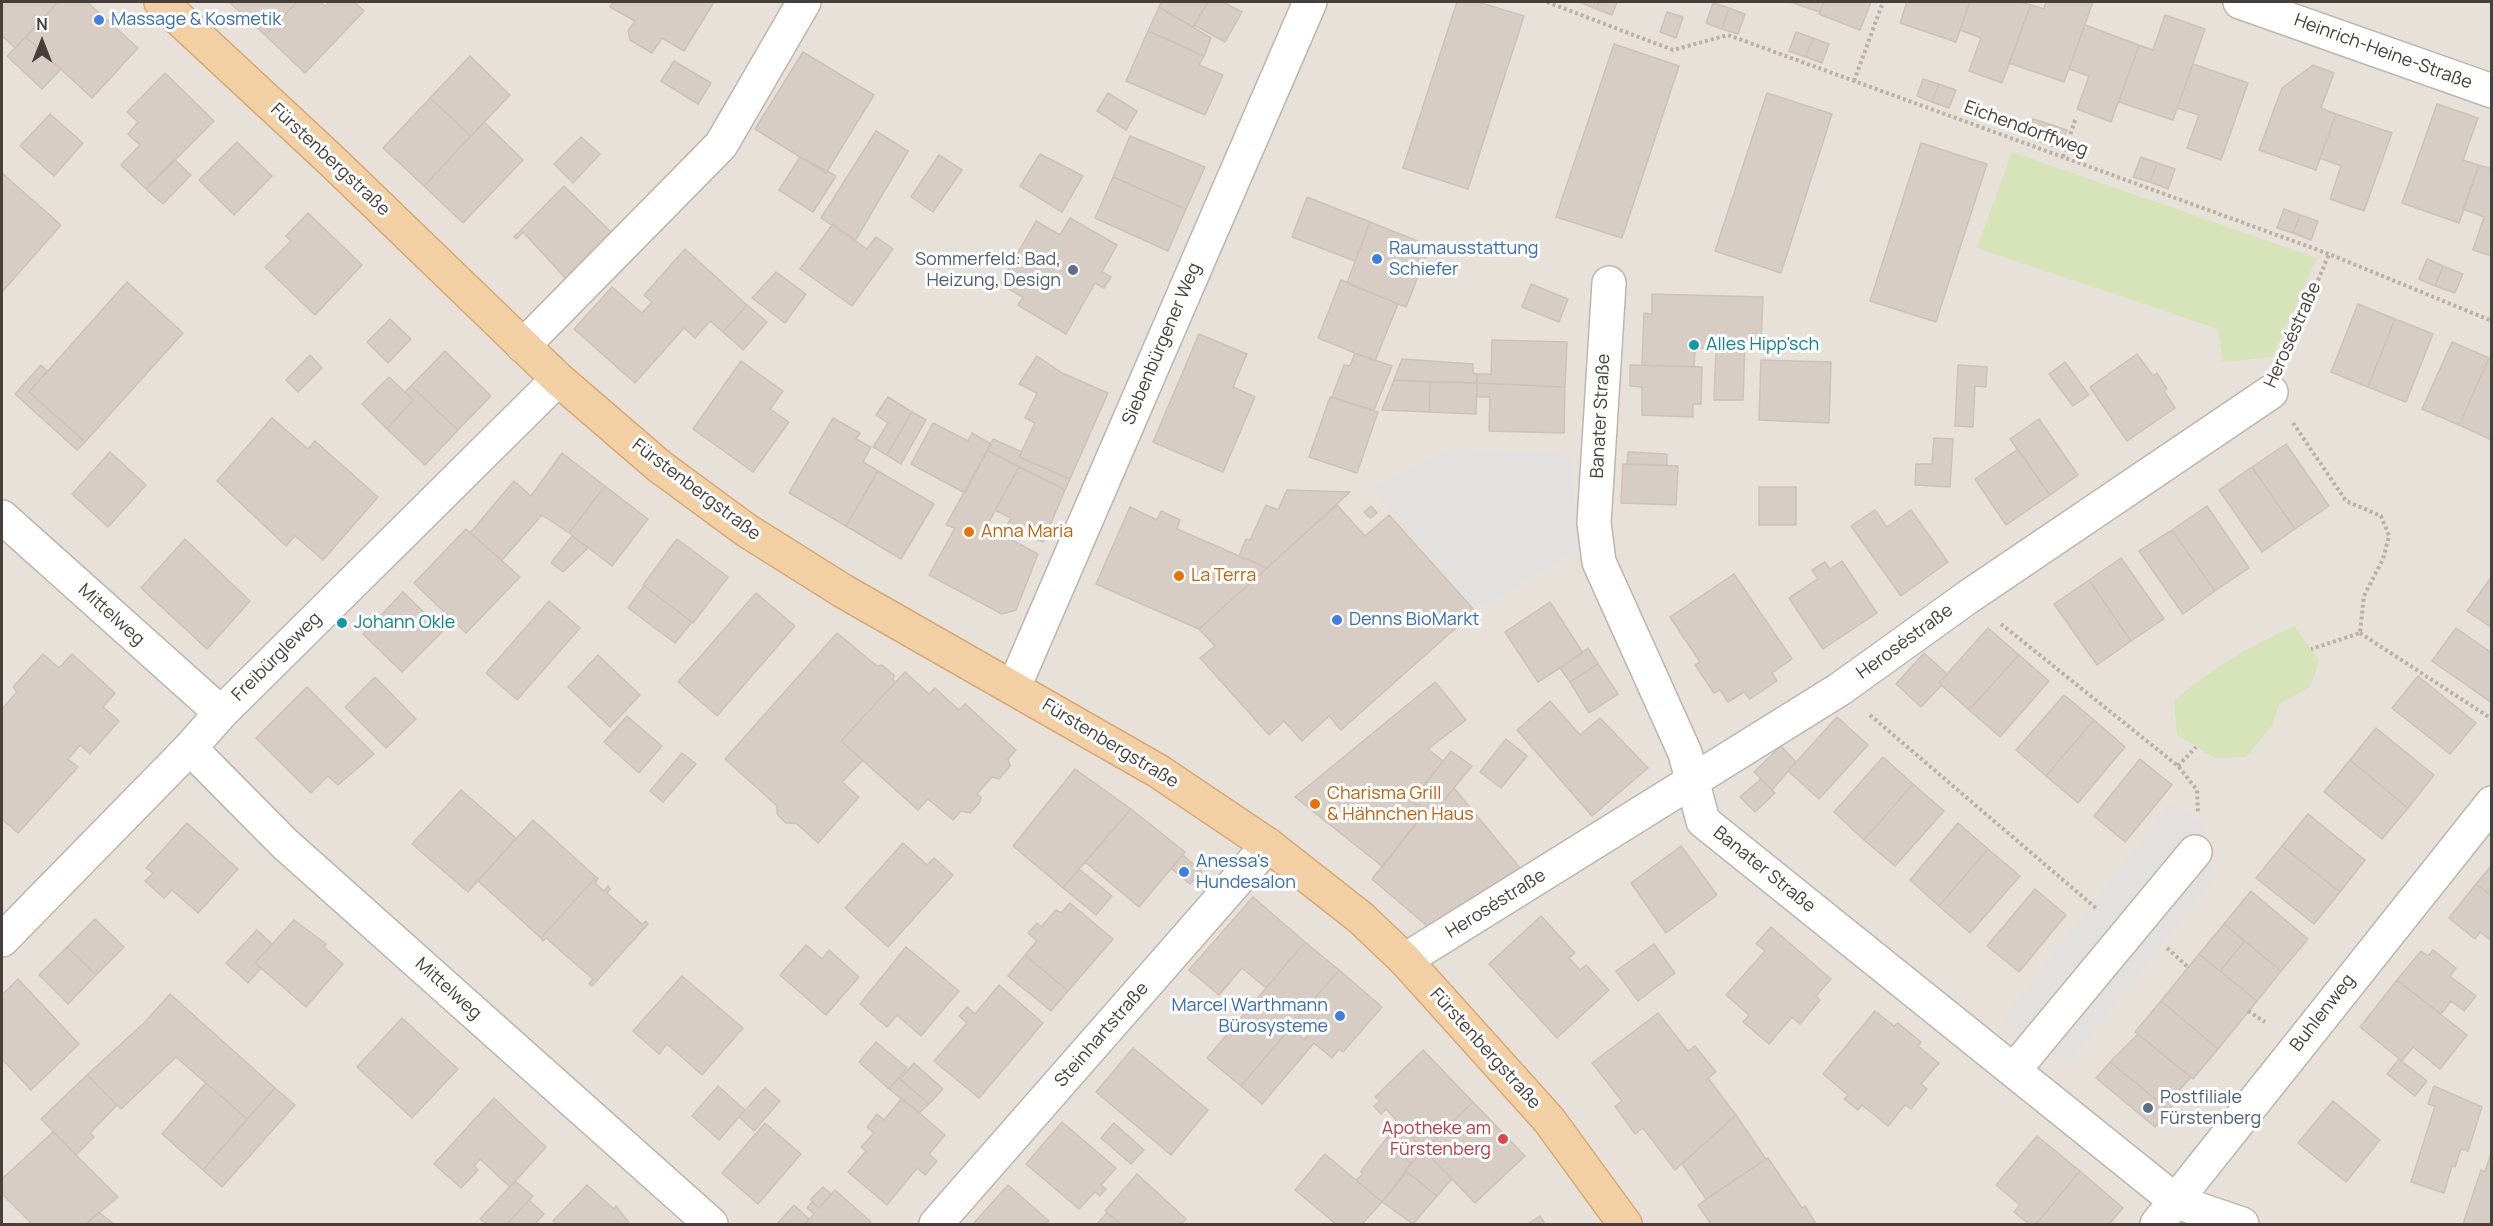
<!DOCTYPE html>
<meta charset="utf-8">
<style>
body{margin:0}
#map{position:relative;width:2493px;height:1226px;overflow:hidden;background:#f4f0eb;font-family:Manrope,sans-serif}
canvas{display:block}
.frame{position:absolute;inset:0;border:3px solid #47403a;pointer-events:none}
.north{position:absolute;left:12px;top:12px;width:60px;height:60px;-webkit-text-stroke:4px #fff;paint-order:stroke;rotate:0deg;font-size:16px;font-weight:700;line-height:24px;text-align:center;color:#47403a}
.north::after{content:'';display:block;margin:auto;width:21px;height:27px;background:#47403a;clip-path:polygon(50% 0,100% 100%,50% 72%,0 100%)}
</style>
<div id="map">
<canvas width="2493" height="1226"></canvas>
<div class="frame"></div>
<div class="north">N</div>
</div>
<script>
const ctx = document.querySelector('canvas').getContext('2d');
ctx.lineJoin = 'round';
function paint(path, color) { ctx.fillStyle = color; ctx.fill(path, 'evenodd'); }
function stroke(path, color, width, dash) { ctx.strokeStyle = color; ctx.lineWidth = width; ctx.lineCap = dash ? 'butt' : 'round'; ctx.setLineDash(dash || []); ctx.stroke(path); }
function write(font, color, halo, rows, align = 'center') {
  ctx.font = font + ' Manrope,sans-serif'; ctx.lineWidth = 6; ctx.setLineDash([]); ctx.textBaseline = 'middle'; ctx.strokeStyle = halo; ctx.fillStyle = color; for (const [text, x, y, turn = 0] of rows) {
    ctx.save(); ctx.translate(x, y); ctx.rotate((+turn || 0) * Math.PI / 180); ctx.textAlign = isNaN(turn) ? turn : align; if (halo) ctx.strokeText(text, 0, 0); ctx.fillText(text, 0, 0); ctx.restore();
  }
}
paint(new Path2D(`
 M2,2h2489v1222h-2489z`), '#e7e1da');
paint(new Path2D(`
 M2012,152l305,106 -45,99 -49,5 -5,-33 -241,-81z
 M2294,626l25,35 -9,26 -31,17 -7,22 -26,31 -31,1 -38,-23 -3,-34c36,-32 76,-55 120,-75z`), '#d7e3b9');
paint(new Path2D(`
 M1453,448l118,7 7,95 -103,61 -105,-124z
 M2171,802l34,23 -1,35 16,12 -155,195 -62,-49z`), '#e3e1df');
const building = new Path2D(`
 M2,2h56l-43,46 -13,-12z
 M58,2h29l51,46 -46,50 -66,-61z
 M229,2h68l-32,33z
 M297,2h23l5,4 4,-4h25l10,9 -59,62 -40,-38z
 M613,2h101l-30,49 -22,-13 -10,15 -22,-13 -2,-9 7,-10 -25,-14z
 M1162,2h46l-15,25 -34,-20z
 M1208,2h15l19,10 -17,30 -31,-17z
 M1457,2h21l46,14 -56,173 -65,-21z
 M1580,2h19l-3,7z
 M1599,2h18l-5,13 -16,-6z
 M1790,2h34l-4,10z
 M1824,2h47l-11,28 -41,-16z
 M1907,2h63l-14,40 -56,-19z
 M1970,2h51l10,3 -29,78 -33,-12 12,-33 -21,-8z
 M2046,2h47l-29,80 -55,-19 22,-58 13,4z
 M1713,3l16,5 -7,21 -16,-6z
 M1159,7l52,31 -7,18 -56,-25z
 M1729,8l16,6 -7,20 -16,-5z
 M1667,12l16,5 -7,21 -16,-6z
 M2165,15l40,14 -32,91 -54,-18 20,-57 14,5z
 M2085,25l54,20 -28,77 -34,-13 12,-33 -20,-7z
 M1148,31l56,25 -5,9 24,10 -18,40 -79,-34z
 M1796,32l17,6 -7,19 -17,-6z
 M26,37l35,32 -19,20 -35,-33z
 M1813,38l16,6 -7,19 -16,-6z
 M1614,44l65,22 -57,172 -66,-21z
 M803,52l71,43 -48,78 -71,-44z
 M470,56l40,39 -39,41 -41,-38z
 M674,61l37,22 -13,21 -37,-23z
 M2193,64l55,19 -27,77 -34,-12 12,-33 -22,-7z
 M2313,65l21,8 -13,35 15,6 -20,56 -57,-20 23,-62z
 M165,73l49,48 -68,68 -25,-24 19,-20 -12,-11 10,-12 -11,-10z
 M1923,79l16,5 -7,18 -15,-6z
 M1939,84l17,6 -7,18 -17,-6z
 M1108,93l29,18 -11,19 -29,-19z
 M1767,93l65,21 -51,159 -66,-22z
 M430,98l41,38 -47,50 -41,-38z
 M2437,104l41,14 -15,42 16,5 -20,58 -57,-20z
 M50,114l33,29 -29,33 -34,-30z
 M2336,114l56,19 -28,78 -34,-12 11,-33 -21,-8z
 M2033,119l16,5 -7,19 -15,-6z
 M484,122l39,38 -60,63 -39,-37z
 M2049,124l18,6 -7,19 -18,-6z
 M876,131l32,20 -53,90 -34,-23z
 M1130,136l75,31 -19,42 -73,-32z
 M581,137l19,17 -27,29 -19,-19z
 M237,142l35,34 -38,39 -35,-35z
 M1921,143l66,21 -51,158 -66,-21z
 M1040,154l43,22 -21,36 -42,-26z
 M939,155l23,15 -29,42 -22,-15z
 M800,157l36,19 -23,36 -34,-22z
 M2141,157l16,6 -7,19 -17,-5z
 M174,159l17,16 -28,29 -17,-15z
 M2157,163l18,6 -7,20 -18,-7z
 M2479,165l13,4v87l-19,-6 11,-33 -21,-8z
 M2,173l59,52 -59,67z
 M1113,177l73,32 -18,42 -73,-33z
 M564,186l50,49 -45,47 -46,-50 -7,7 -2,-2z
 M1307,197l63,25 -15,39 -63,-24z
 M2284,209l16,6 -7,18 -16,-5z
 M308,213l54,52 -47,50 -50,-48 26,-26 -5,-5z
 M2300,215l18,6 -7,19 -18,-7z
 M1070,218l47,27 -15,27 9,5 -7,11 -9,-5 -29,51 -48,-29 5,-8 -23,-13 36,-63 24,14z
 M1370,222l60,24 -24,61 -59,-24z
 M833,224l34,25 9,-12 17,12 -41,57 -52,-37z
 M685,249l62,56 -24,27 -13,-11 -15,17 -11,-10 -49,55 -61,-54 38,-42 30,26 10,-11 -8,-7z
 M2427,259l16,7 -8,20 -16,-7z
 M2443,266l20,8 -8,19 -20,-7z
 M776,272l30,22 -21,29 -33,-25z
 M1341,280l57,24 -23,57 -57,-23z
 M127,282l56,51 -98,109 -56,-50z
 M1531,284l37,15 -9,23 -37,-15z
 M1652,294l111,3 -2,44 -16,-1 -2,60h-29l2,-51 -21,-1 -1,19 -52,-2 2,-52 8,1z
 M2358,304l37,15 -27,68 -37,-15z
 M747,305l20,17 -24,28 -20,-18z
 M390,319l21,20 -23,24 -21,-21z
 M2395,319l38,15 -27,68 -38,-15z
 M1199,334l48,20 -14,33 22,10 -32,75 -70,-30z
 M1492,340l75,2 -2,45 -88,-4v-9h14z
 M2452,342l37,16 -30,67 -37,-16z
 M445,351l46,45 -33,34 -47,-44z
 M1355,353l37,13 -18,44 -42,-13 12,-32 6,1z
 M2137,354l16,22 4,-3 10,16 -3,2 11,17 -48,33 -37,-54z
 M310,355l12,13 -24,24 -12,-12z
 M1037,356l25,17 46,20 -38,86 -51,-22 16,-34 -10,-5 12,-25 -18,-9z
 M2489,358l3,1v81l-33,-15z
 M1402,359l71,5v9l4,1v9l-83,-3z
 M1761,360l70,2 -2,61 -70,-3z
 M741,361l42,30 -13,18 19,13 -36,50 -60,-43z
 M2065,362l24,33 -16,11 -24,-32z
 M41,365l6,6 -18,21 56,50 -8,8 -62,-56z
 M1630,365l72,2 -1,37h-8v13l-51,-2v-28l-12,-1z
 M1958,365l29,2 -1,20 -11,-1 -2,41 -18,-1z
 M389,377l24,23 -26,29 -25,-25z
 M1394,380l36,2 -1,30 -47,-2z
 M1430,382l47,1 -1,31 -47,-2z
 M1477,383l88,4 -1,46 -75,-2 1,-34h-13z
 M411,386l47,44 -33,35 -38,-36 26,-29 -8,-8z
 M888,397l24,15 -25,43 -14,-8 15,-24 -12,-8z
 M1330,397l48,15 -21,61 -48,-16z
 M912,412l14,8 -25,44 -14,-9z
 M272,418l36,31 7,-8 63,56 -55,63 -28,-24 -9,10 -69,-65z
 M833,418l27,15 -4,6 15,8 -8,15 15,9 -32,55 -57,-33z
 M2039,419l39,56 -28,20 -40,-56z
 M933,423l35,18 4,-8 19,11 -26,49 -54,-29z
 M1934,438l19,1 -3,48 -35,-2 1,-21h16z
 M993,439l29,13 -3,5 51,22 -5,11 -78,-40z
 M2286,444l43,62 -34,23 -43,-62z
 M2018,449l32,46 -44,30 -31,-46z
 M987,450l32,17 -36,66 7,4 4,-7 44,24 -22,56 -14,4 -73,-39 26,-47 -9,-3z
 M110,452l36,33 -38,42 -36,-33z
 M1628,452l39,2v11l-40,-1z
 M562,453l43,33 -36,47 -27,-18 -40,45 -32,-27 44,-52 17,15z
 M1623,464l55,2 -2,39 -55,-2z
 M1019,467l46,23 -22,52 -36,-17 4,-7 -16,-8z
 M2252,467l43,62 -33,23 -43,-62z
 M878,471l56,33 -33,55 -55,-33z
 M605,486l43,33 -36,47 -43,-33z
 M1759,487h37v38h-37z
 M1287,490l63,2 -83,76 -28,-12 7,-17 4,1 16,-35 12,5z
 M1337,505l28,31 24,-21 86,96 -134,119 -12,-14 -27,25 -18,-20 -15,14 -69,-77 15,-12 -16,-17z
 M1371,506l6,7 -7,5 -6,-6z
 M2207,506l42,62 -34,23 -43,-61z
 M1130,507l27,13 4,-9 19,9 -3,9 90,39 -68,61 -103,-45z
 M1875,510l12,17 24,-17 37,52 -47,34 -50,-70z
 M466,529l54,48 -54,56 -52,-50z
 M2172,530l43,61 -32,23 -44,-63z
 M572,536l16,12 -25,24 -12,-9z
 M185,539l65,62 -43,48 -66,-61z
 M677,539l51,38 -35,46 -50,-38z
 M2121,558l43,61 -33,22 -42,-61z
 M1842,561l35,52 -54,36 -34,-51 29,-19 -6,-9 13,-8 5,7z
 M1734,574l58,85 -20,14 5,8 -27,18 -6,-7 -16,10 -8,-12 -6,3 -19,-28 5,-3 -30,-45z
 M2490,579l2,1v48l-25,-17z
 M2089,580l42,61 -34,24 -43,-61z
 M644,586l48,36 -17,21 -47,-35z
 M403,592l40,39 -41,41 -39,-38z
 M756,593l39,33 -78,90 -39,-34z
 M549,601l31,27 -63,72 -31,-27z
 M1550,602l33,51 -45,29 -33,-50z
 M1988,628l31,27 -50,55 -30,-27z
 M2456,628l36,25v50l-60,-42z
 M837,633l40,33 5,-1 12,10 -1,5 3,2 -55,59 22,19 -21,22 17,15 -41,46 -22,-20h-10l-9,-9v-8l-52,-47z
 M1588,648l10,16 -28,18 -10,-14z
 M1924,653l23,21 -8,9 3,2 -21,22 -25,-23z
 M43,654l16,14 13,-14 43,39 -12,14 16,14 -29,33 -10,-9 -12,14 10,8 -60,66 -15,-13 -1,1v-112l15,-17 -4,-5z
 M598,655l42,40 -30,32 -42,-40z
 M2019,655l30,26 -49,56 -31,-27z
 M1598,664l20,30 -29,19 -19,-31z
 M905,672l24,22 6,-6 24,22 6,-6 51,46 -8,9 2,7 -11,13 -7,-2 -15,17 4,3 -1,5 -10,11 -9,-2 -8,9 -25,-21 -10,11 -77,-69z
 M2418,676l58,47 -26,31 -58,-46z
 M375,677l41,42 -30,29 -41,-41z
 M1435,682l31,38 -38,29 15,12 -31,40 14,10 -43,56 -88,-70z
 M307,687l67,67 -36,31 -10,-9 -17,17 -55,-55z
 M2064,695l30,25 -48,56 -30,-26z
 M1550,701l30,34 20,-17 48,50 -56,48 -75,-86z
 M627,716l35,30 -23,27 -35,-31z
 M1837,717l31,28 -49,54 -31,-28z
 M2094,720l31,27 -47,56 -32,-27z
 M2376,728l58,47 -26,33 -58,-48z
 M1506,739l21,17 -26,32 -21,-16z
 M1781,746l15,16 -24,28 -18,-18z
 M1451,751l21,15 -42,51 -18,-16z
 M682,753l14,11 -33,38 -13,-11z
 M1883,757l30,27 -49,56 -30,-28z
 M2140,759l32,26 -47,57 -31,-26z
 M2350,760l58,48 -26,31 -58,-47z
 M1075,769l56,40 -68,79 -50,-42z
 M1761,779l14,14 -20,19 -15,-15z
 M1913,784l31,27 -49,55 -31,-26z
 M1454,788l71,86 -98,52 -55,-47 52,-66 6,4z
 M461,790l55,48 -48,54 -56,-48z
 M1131,809l54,43 -46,55 -54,-45z
 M2308,814l57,46 -25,32 -58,-46z
 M533,820l63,57 -55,61 -63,-57z
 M187,823l51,46 -40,44 -26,-23 -8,8 -19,-17 8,-8 -7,-5z
 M1958,823l30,26 -49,57 -29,-26z
 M903,843l24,22 7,-7 19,17 -65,72 -43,-39z
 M1681,846l36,49 -51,38 -35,-50z
 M2282,846l58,46 -26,32 -58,-46z
 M1988,849l32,27 -50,57 -31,-27z
 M1183,855l19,17 -12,12 -19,-16z
 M2492,865v31l-16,-12z
 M1079,869l33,27 -16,19 -33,-27z
 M596,877l2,1 -3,5 9,8 4,-5 2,3 -3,4 35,31 4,-3 2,3 -56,62 -3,-2 4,-5 -47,-41 -3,3 -2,-3z
 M2476,884l16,12v45l-12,-9 -5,7 -26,-21z
 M2035,889l31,26 -47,57 -32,-26z
 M2251,891l57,48 -27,32 -57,-47z
 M1253,897l52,45 -39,46 -24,-20 -23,27 -30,-25z
 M1070,903l43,36 -45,52 -43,-36 12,-14 -9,-8 9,-10 4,4 15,-17 5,3z
 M1541,916l34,37 -6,5 11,12 6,-5 23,25 -52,48 -68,-74z
 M95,919l29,28 -28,28 -29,-28z
 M294,920l32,24 -2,3 19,17 -37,43 -51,-44z
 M2224,924l21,17 -25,30 -21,-17z
 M1771,927l60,52 -15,17 4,4 -20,24 -8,-7 -23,27 -26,-22 6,-7 -23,-20 39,-44 -9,-7z
 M257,930l15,14 -17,19 6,5 -13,15 -22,-20z
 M2245,941l36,30 -24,30 -37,-30z
 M1305,942l34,28 -98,116 -34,-28z
 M1654,944l21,29 -37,28 -22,-30z
 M806,945l16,14 7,-9 30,27 -33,38 -46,-40z
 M67,947l29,28 -28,29 -29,-29z
 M906,947l53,44 -38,45 -24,-21 -10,12 -27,-23z
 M2433,950l23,18 -6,8 26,20 -12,15 -13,-10 -10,13 -44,-34 24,-29 7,5z
 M2199,954l58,47 -39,48 -57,-48z
 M1025,955l43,36 -17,20 -43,-35z
 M1339,970l43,37 -39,45 -4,-3 -7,9 -18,-15 -52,61 -21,-18zM1306,1023l7,6 -9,11 -7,-7z
 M682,976l61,52 -41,47 -35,-31 -8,10 -26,-23z
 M18,979l61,65 -48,46 -29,-31v-64z
 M2397,980l70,55 -27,34 -27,-22 -11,14 -42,-34z
 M999,985l44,38 -64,75 -45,-37 33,-38 -8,-7 8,-9 8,7z
 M170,994l105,94 -28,31 -71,-62 -55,52 -34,-34 58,-53z
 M2161,1001l57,48 -25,30 -58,-47z
 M1875,1011l19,15 4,-3 23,19 -3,4 21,17 -18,21 6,5 -16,20 -6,-4 -17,21 -26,-21 -4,5 -14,-11 4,-4 -25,-21z
 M1658,1013l30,38 7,-5 21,26 -8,6 28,37 -61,55 -32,-42 -8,6 -20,-28 7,-5 -30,-38z
 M402,1018l56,51 -46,49 -55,-51z
 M2138,1034l53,43 -14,16 4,3 -12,14 -59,-48z
 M876,1042l31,26 -18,21 -30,-27z
 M1133,1048l75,62 -37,45 -75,-63z
 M1423,1050l50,52 -49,48 -38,-41 -5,5 -7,-8 6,-5 -5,-4z
 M2399,1059l28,22 -12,15 -28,-22z
 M2110,1062l59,48 -14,17 -59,-49z
 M914,1063l29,26 -14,15 -29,-25z
 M87,1075l30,30 -27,28 4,4 -18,18 -35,-36z
 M899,1078l30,26 -10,9 -30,-24z
 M206,1083l41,36 -44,51 -41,-36z
 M718,1086l27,24 -26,30 -27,-24z
 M2434,1086l48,21 -14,44 -7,-2 -6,18 -3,-1 -8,27 -33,-11 24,-76 -7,-2z
 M275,1088l20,17 -73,82 -19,-17z
 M765,1088l15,13 -26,30 -15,-14z
 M494,1098l52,49 -36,40 -30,-28 -6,7 4,4 -17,18 -27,-24z
 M902,1098l43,37 -16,19 8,7 -12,14 -8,-7 -30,37 -39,-33 18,-21 -5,-4 13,-14 -7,-6 10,-13 7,6z
 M2333,1101l47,39 -34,42 -48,-39z
 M1473,1102l52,54 -50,47 -51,-53z
 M1736,1115l30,44 -60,40 -24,-35z
 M1062,1122l54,46 -15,17 5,4 -6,7 -5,-4 -16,17 -53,-45z
 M765,1123l36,31 -43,50 -36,-31z
 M1114,1123l30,27 -13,14 -30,-26z
 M1400,1124l24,26 -13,14 -25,-25z
 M53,1132l65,65 -32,27h-54l-30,-30v-15z
 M2037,1136l43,35 -44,53h-7l-15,-12 6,-7 -24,-20z
 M1386,1139l25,25 -29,38 -26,-22 7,-6 -2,-3z
 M1424,1150l28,29 -15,17 -32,-26z
 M2492,1150v74h-29l18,-54 4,2z
 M1325,1154l57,48 -20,22h-26l-41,-34z
 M1768,1158l34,50 3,-2 11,18h-105l-13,-19z
 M2080,1171l43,37 -14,16h-73z
 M1407,1172l30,24 -24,28 -31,-22z
 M1137,1174l49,45 -5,5h-60l-16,-13z
 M515,1181l18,15 -26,28h-20l-7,-5z
 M587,1185l27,24 2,-3 14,18h-73l-4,-3z
 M1008,1185l41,36 -3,3h-73z
 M823,1187l8,7 -12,14 -9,-8z
 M835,1190l36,32 -2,2h-64l9,-10 -7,-6 5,-6 7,6z
 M529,1200l15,14 -9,10h-28z
 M794,1205l15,14 -4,5h-28z
 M99,1212l2,2 13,10h-28z
 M1107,1213l14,11h-24z
 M1540,1216l5,8h-17z`);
paint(building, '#d7cdc4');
stroke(building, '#cec1b5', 1.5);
const minor = new Path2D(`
 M2240,2l252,89
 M1609,283l-15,240 5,39 86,191 18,68 474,381 65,22
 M523,346l198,-201 83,-143
 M2,517l219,196
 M1014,687l296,-685
 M190,748l94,95 427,381
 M2,940l188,-192 31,-35 337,-334
 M1405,960l435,-271 128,-92 303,-205
 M2014,1070l181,-218
 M936,1224l332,-379
 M2157,1224l335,-421`);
const major = new Path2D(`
 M161,2l171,159 226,218 101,87 87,64 97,61 315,180 110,74 93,73 44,42 144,160 76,104`);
stroke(minor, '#beb6ae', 36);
stroke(major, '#d7aa75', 36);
stroke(new Path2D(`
 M1547,2l126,48 55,-15 601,219 163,67
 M1854,81l29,-79
 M2063,157l13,-40
 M2286,358l43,-104
 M2293,423l53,78 35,15 8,20 -6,23 -19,37 -4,37 -49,16
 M2001,624l177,142 19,24 1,23
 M2360,633l132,86
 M1870,715l227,194
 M2178,766l18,-19
 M2167,948l22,20
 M2248,1011l17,11`), '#beafa1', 4, [3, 3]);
stroke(minor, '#fff', 33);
stroke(major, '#f3d0a4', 33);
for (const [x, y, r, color] of [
 [99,20,6,"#3f7fe0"],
 [1377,259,6,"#3f7fe0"],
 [1073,270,6,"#5c6f8a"],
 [1694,345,6,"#0f9aa8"],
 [969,532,6,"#e8710a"],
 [1179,576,6,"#e8710a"],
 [1337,620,6,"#3f7fe0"],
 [342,623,6,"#0f9aa8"],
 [1315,804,6,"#e8710a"],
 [1184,872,6,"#3f7fe0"],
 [1340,1016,6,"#3f7fe0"],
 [2148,1108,6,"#5c6f8a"],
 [1503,1139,6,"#e0444e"]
]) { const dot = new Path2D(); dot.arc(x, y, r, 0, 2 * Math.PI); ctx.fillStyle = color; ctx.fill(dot); stroke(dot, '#fff', 2); }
write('18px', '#366cbe', '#fff', [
 ["Massage & Kosmetik",111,20],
 ["Raumausstattung",1389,249],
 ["Schiefer",1389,270],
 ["Denns BioMarkt",1349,620],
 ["Anessa's",1196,862],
 ["Hundesalon",1196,883],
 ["Marcel Warthmann",1328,1006,"right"],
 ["Bürosysteme",1328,1027,"right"]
], 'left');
write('18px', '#47403a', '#fff', [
 ["Heinrich-Heine-Straße",2383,52,20],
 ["Eichendorffweg",2026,129,20],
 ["Fürstenbergstraße",330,160,43],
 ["Heroséstraße",2293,335,-66],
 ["Siebenbürgener Weg",1162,344,-67],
 ["Banater Straße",1601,416,-87],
 ["Fürstenbergstraße",696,490,37],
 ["Mittelweg",111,615,42],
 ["Heroséstraße",1905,642,-36],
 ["Freibürgleweg",277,657,-45],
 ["Fürstenbergstraße",1110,744,31],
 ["Banater Straße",1764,870,39],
 ["Heroséstraße",1496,904,-32],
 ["Mittelweg",448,989,42],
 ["Buhlenweg",2323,1013,-52],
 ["Steinhartstraße",1102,1035,-49],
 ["Fürstenbergstraße",1485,1049,48]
]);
write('18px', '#4e5e75', '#fff', [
 ["Sommerfeld: Bad,",1061,260],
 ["Heizung, Design",1061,281],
 ["Postfiliale",2160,1098,"left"],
 ["Fürstenberg",2160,1119,"left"]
], 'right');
write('18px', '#0d838f', '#fff', [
 ["Alles Hipp'sch",1706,345],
 ["Johann Okle",354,623]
], 'left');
write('18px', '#c56008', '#fff', [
 ["Anna Maria",981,532],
 ["La Terra",1191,576],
 ["Charisma Grill",1327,794],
 ["& Hähnchen Haus",1327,815]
], 'left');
write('18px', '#be3a42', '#fff', [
 ["Apotheke am",1491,1129],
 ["Fürstenberg",1491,1150]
], 'right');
</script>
